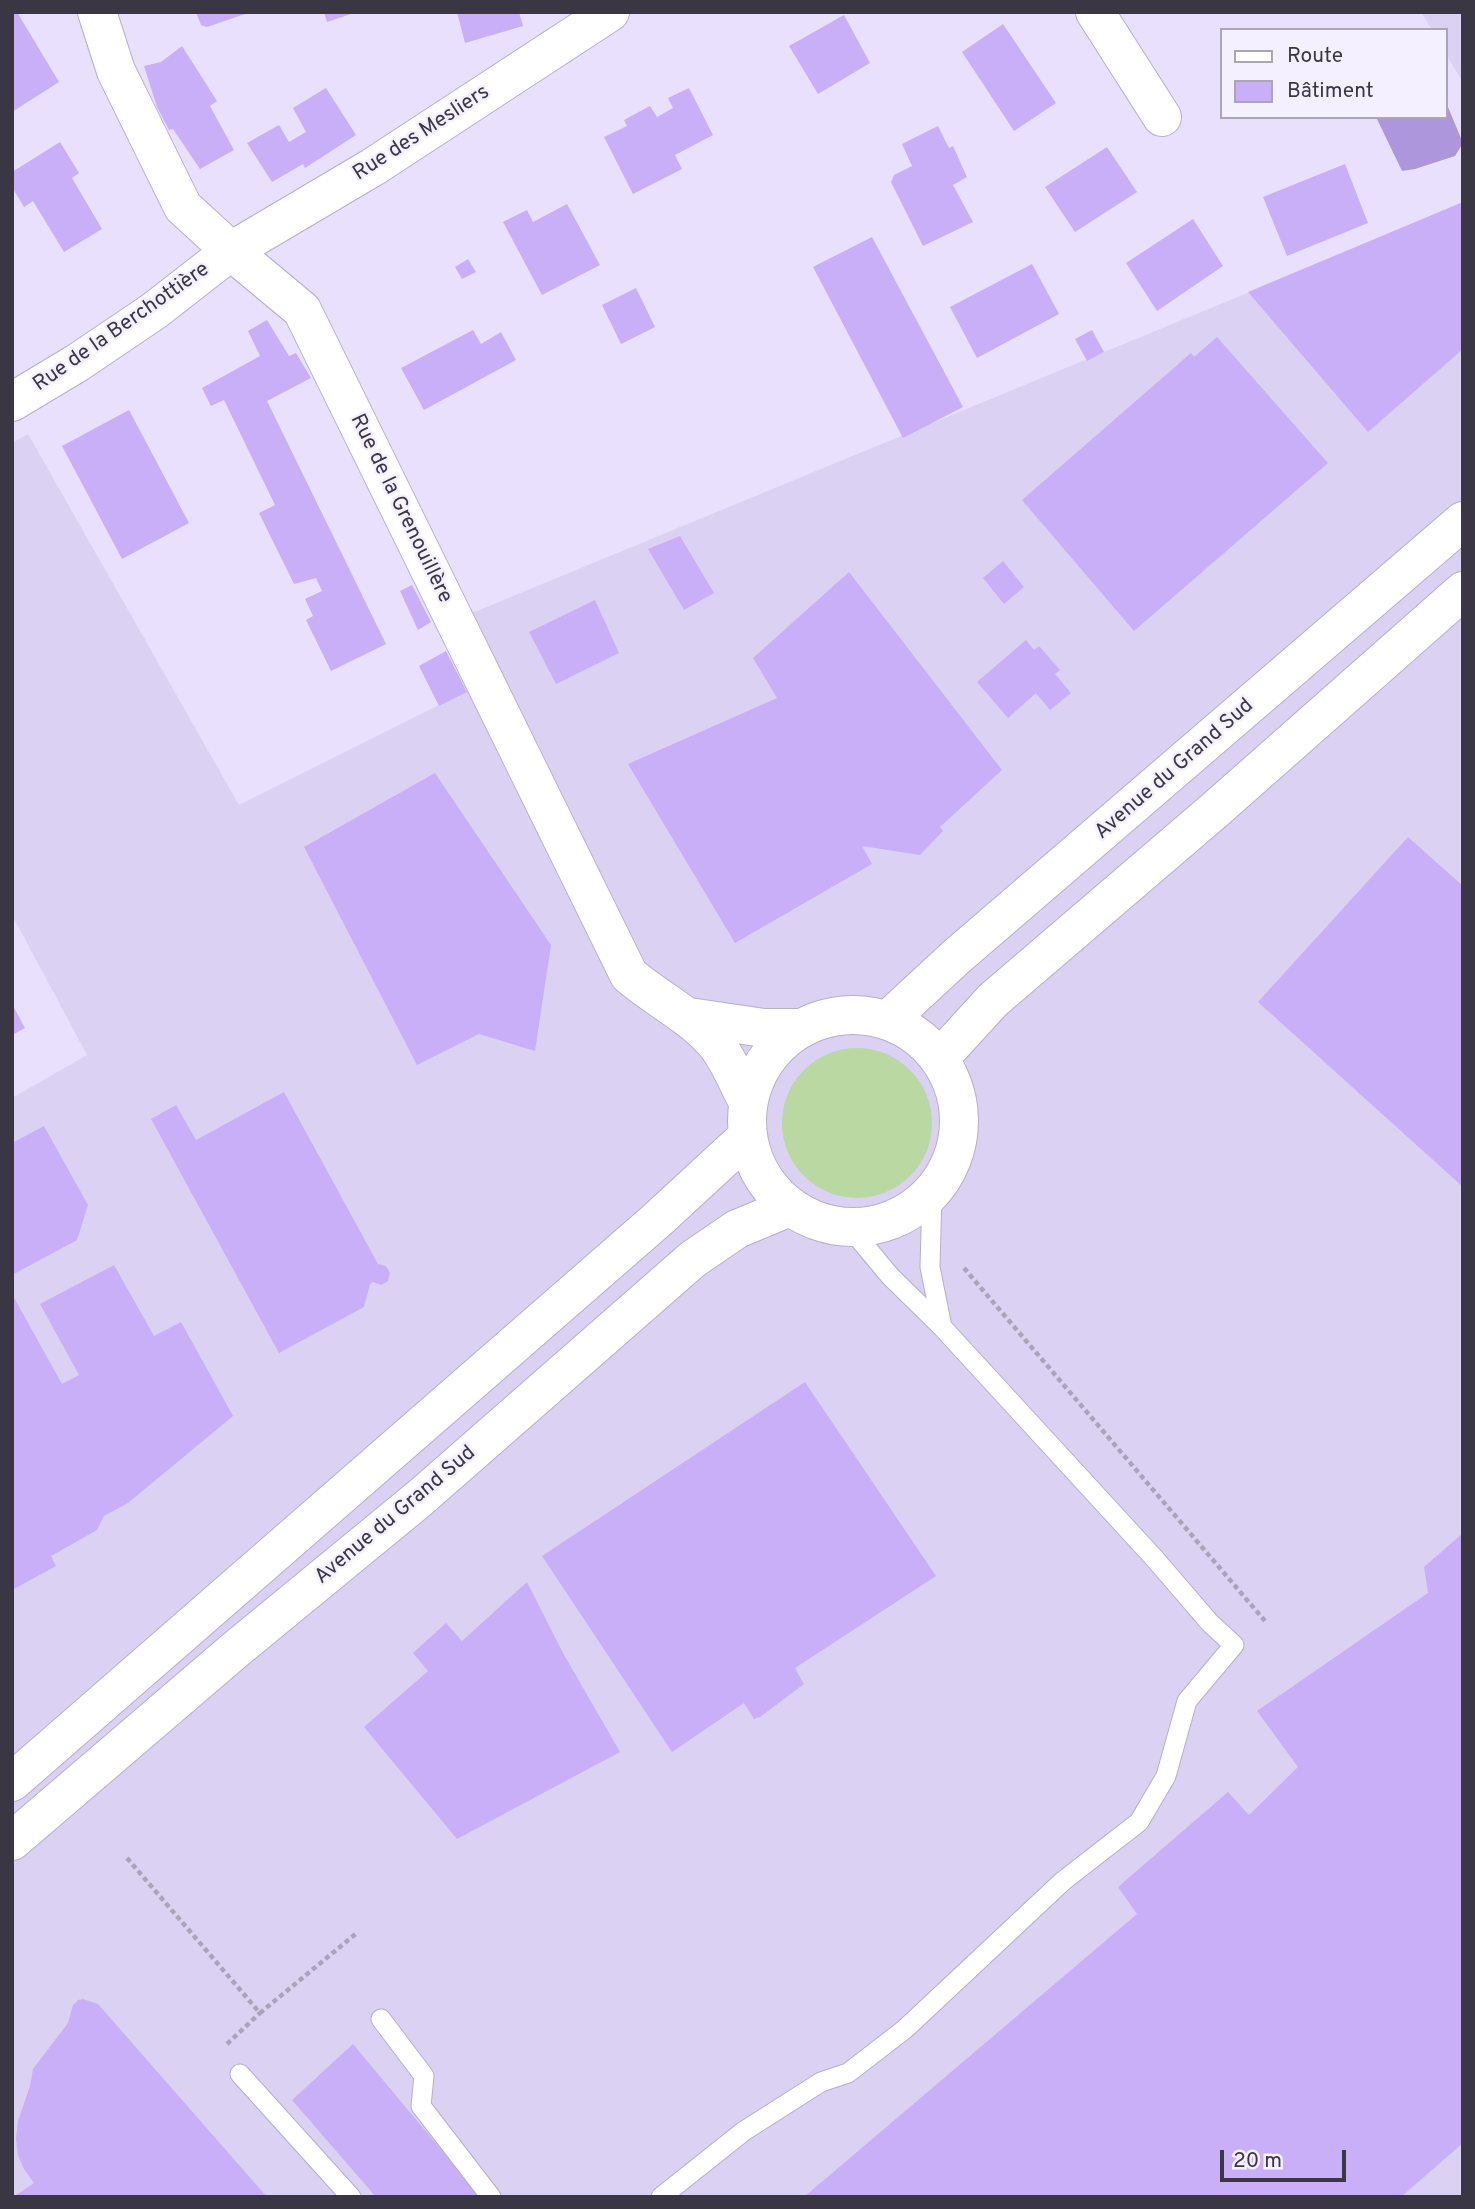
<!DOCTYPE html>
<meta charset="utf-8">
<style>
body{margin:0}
#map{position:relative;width:1475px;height:2209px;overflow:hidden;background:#e9e0fd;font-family:Overpass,sans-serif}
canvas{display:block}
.frame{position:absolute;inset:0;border:14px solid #3a3644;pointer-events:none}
.legend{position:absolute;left:1220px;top:28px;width:228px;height:91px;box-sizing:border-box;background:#f5f0ff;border:2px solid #aaa6b4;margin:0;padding:9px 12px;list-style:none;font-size:21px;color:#3a3644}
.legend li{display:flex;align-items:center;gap:14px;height:35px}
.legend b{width:35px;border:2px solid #aaa6b4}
.scale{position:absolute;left:1220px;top:2150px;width:126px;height:32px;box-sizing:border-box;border:4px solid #3a3644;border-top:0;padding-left:9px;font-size:21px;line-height:24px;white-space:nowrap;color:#3a3644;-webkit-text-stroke:5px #f5f0ff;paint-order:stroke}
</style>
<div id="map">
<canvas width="1475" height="2209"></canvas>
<div class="frame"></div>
<ul class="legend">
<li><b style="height:9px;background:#fff"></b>Route</li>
<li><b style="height:19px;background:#c8aff8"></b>Bâtiment</li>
</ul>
<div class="scale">20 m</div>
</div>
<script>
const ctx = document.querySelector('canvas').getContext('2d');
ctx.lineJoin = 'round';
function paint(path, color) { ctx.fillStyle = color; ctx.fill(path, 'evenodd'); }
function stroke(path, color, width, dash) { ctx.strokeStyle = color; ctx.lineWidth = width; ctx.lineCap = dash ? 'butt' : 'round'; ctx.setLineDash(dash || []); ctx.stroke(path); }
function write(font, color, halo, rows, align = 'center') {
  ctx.font = font + ' Overpass,sans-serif'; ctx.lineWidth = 5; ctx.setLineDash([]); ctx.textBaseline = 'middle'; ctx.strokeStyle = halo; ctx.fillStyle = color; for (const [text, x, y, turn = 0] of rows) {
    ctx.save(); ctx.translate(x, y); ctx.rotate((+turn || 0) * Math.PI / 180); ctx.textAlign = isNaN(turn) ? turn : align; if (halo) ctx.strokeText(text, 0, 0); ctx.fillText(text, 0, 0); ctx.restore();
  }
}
paint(new Path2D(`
 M1421,12h42v70l-18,-29v-23h-13z
 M1463,202v1995h-1451v-1099l75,-43 -75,-140v-472l16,-9 211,371 246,-123 -30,-62 882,-364z`), '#dbd2f3');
paint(new Path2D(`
 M782 1123a75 75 0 1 1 150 0a75 75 0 1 1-150 0Z`), '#bad8a1');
paint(new Path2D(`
 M1445,100l18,43 -8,13 -40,13 -13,2 -26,-54h69z`), '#ae96dd');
paint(new Path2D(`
 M12,12h5l42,70 -47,30z
 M196,12h52v1l-41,14 -6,-2z
 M324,12h30v1l-27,9z
 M457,12h62l4,14 -58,17z
 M844,15l26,48 -52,31 -29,-48z
 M1003,24l53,79 -42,28 -52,-79z
 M182,46l35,55 -7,5 24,44 -34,19 -27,-40 -4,1 -12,-23 -13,-41 17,-4z
 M326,88l30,47 -51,33 -2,-4 -31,18 -25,-39 32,-18 10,17 17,-10 -13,-24z
 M689,88l24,47 -38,20 7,14 -49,25 -29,-57 23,-11 -3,-6 26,-14 7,11 16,-9 -5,-10z
 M938,126l11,22 4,-2 14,31 -14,8 20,37 -50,24 -32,-64 3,-7 18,-9 -10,-22z
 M60,142l19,31 -7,5 30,51 -38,23 -31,-51 -9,6 -12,-20v-15z
 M1107,147l30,45 -62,40 -30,-45z
 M1345,164l23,59 -81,33 -24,-59z
 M1463,202v147l-95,83 -120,-140z
 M567,204l33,61 -58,30 -39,-73 24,-12 6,12z
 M1193,219l30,47 -66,45 -31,-48z
 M872,237l91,170 -60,31 -90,-171z
 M468,259l8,13 -14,7 -7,-12z
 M1032,264l27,50 -82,44 -27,-51z
 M636,288l19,39 -34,17 -19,-39z
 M267,320l22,36 7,-3 15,25 -44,23 119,243 -55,27 -25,-51 7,-4 -8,-17 17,-8 -6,-13 -22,6 -35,-71 16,-8 -51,-105 -13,6 -9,-18 58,-32 -12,-25z
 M473,330l8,14 20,-12 15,28 -92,50 -23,-42z
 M1092,330l12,22 -17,9 -12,-22z
 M1217,337l111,126 -194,168 -112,-131 169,-147 3,4z
 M129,410l60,113 -67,36 -60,-113z
 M680,536l34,57 -30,17 -36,-61z
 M1003,561l21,26 -20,17 -21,-26z
 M849,572l153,198 -62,57 3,4 -23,24 -58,-9 10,18 -137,79 -107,-179 149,-66 -24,-40z
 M412,585l19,37 -13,8 -18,-39z
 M595,600l24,53 -63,31 -27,-52z
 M1026,640l8,10 5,-4 21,24 -5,4 16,19 -21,17 -14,-17 -28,25 -31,-36z
 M446,651l21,41 -28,14 -20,-40z
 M435,773l116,172 -16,106 -56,-17 -62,31 -113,-218z
 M1408,837l55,49v301l-205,-185z
 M12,1004l13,24 -13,7z
 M284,1092l94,172 8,2 4,7 -2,8 -7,4 -8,-3 -3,2 -6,23 -85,46 -128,-234 25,-14 20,35z
 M44,1126l44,79 -11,35 -65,35v-132z
 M114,1265l40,71 27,-14 52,94 -105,87 -24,13 -7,14 -46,26 5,10 -44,24v-296l50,90 17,-9 -39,-71z
 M805,1382l131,194 -141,92 9,16 -44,33 -6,2 -10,-16 -72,49 -130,-196z
 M1463,1533v610l-62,54h-597l333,-283 -19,-27 110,-95 21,23 49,-48 -41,-56 171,-118 -4,-26z
 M527,1582l36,71 57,99 -163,87 -93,-112 64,-56 -15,-18 33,-30 16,18z
 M83,1999l15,5 169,193h-254l21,-14 -10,-14 -6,-14 -2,-16 2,-18 12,-35 3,-17 35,-46 5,-18 5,-5z
 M353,2044l126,151 -2,2h-101l-84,-97z`), '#c8aff8');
const lane = new Path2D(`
 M932,1194l-2,73 12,60
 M381,2019l43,57 -3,30 70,91
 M240,2074l111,123
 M661,2197l83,-66 77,-49 27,-9 57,-44 158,-148 76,-59 27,-46 21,-75 47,-56 -24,-22 -55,-64 -213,-232 -52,-51 -40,-48`);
const street = new Path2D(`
 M97,12l19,59 67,136 48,44 71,59 327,665c28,24 62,40 87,69 13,16 22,40 32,58
 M1095,12l67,105
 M12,402l65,-39 77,-52 77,-60 142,-84 237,-155
 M689,1017l75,11h38`);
const primary = new Path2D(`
 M747 1121a106 106 0 1 1 212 0a106 106 0 1 1-212 0Z
 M888,1020l68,-63 507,-436
 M939,1059l54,-59 223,-191 247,-218
 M12,1782l645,-562 90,-83
 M12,1841l223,-191 185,-152 273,-239 44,-30 53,-22`);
stroke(lane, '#b7adcf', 21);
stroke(street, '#b7adcf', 40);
stroke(primary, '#b7adcf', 40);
stroke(new Path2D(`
 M964,1268l301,353
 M127,1858l133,155 98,-81
 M227,2044l33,-31`), '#aba3bb', 4.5, [5, 3.5]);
stroke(lane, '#fff', 19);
stroke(street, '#fff', 38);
stroke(primary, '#fff', 38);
write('21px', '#3a3644', '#f5f0ff', [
 ["Rue des Mesliers",422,134,-33],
 ["Rue de la Berchottière",122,328,-35],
 ["Rue de la Grenouillère",400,509,64],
 ["Avenue du Grand Sud",1175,770,-41],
 ["Avenue du Grand Sud",396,1516,-40]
]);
</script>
